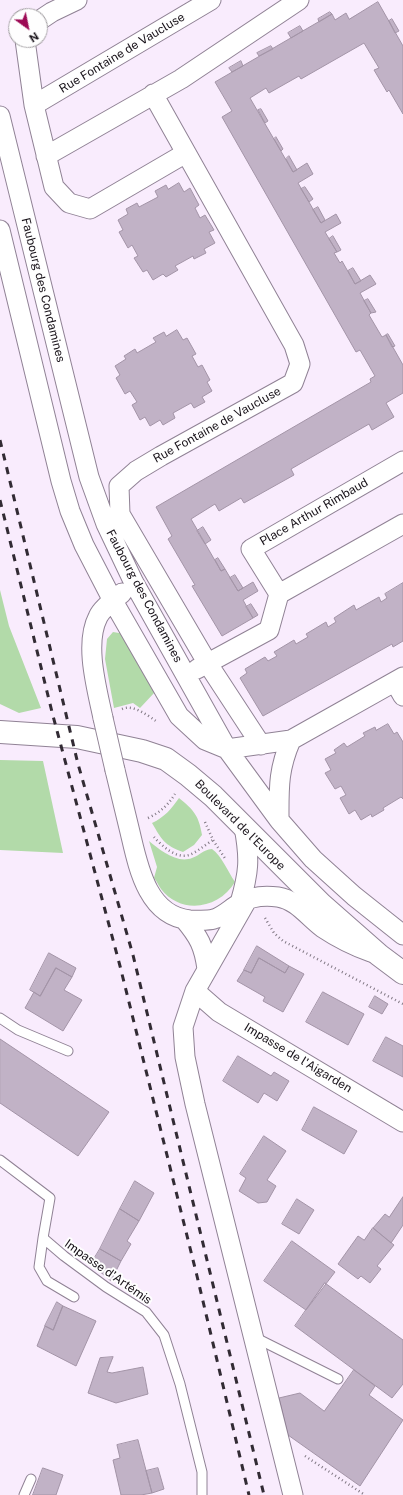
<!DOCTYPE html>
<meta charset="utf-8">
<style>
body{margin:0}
#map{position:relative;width:403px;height:1495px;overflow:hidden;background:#f9ecfd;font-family:"Public Sans",sans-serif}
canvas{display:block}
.north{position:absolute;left:8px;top:8px;width:40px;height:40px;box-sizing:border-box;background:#fefefe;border:1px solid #a29fa2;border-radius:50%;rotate:147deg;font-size:11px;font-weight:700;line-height:16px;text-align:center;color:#171118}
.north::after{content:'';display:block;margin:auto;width:14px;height:18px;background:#9d0a55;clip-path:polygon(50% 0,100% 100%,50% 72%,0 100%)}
</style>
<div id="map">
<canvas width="403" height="1495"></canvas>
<div class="north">N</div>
</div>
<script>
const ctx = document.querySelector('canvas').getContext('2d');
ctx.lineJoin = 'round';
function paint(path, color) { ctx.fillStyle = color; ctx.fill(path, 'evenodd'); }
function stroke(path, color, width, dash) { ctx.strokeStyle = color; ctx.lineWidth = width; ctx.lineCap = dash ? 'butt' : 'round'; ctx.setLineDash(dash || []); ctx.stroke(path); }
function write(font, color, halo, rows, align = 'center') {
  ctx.font = font + ' "Public Sans",sans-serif'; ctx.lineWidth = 4; ctx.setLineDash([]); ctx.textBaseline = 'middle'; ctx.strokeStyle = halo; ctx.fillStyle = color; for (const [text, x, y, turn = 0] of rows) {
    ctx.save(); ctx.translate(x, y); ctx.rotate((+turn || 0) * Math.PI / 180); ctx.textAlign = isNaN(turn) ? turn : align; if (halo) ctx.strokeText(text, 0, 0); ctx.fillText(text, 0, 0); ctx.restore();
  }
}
paint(new Path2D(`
 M0,590l9,36 32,82 -22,5 -19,-9z
 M113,632l12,2 30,58 -15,16 -7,-5 -19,5 -9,-49 2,-20z
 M0,760l43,1 20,92 -63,-3z
 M179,798c15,12 20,18 23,37l-8,10 -11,7c-19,-7 -21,-12 -31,-29 13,-6 19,-14 27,-25z
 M149,841c11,9 28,23 43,17 9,-3 10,-8 20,-9 10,7 16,23 23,33 -16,27 -54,33 -74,7 -3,-4 -4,-8 -7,-11l3,-11z`), '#b2daa9');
const building = new Path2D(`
 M378,2l25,44v68l-14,-24 -2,2 -13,-22 5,-2 -15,-25 -63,36 -2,-3 -30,17 -3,-5 -16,10 43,74 14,-9 6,11 -15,9 23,40 15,-9 5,9 -16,9 12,20 -3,1 6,10 2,-2 13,23 15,-9 6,9 -16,9 11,20 -2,2 13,22 4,-2 17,30v28l-17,10 8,14 -22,13 -3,-6 -78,45 3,6 -50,28 -3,-5 -22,13 -4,-7 -24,15 30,52 4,-2 13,22 15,-9 5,9 -15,9 10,18 -31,18 -30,-50 3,-1 -27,-46 4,-3 -16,-29 215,-125 -1,-3 5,-3 -15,-26 -4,2 -134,-235 10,-6 -17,-29 117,-68 3,6 11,-7 3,6z
 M330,12l2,2 -13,8 -1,-3z
 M392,19l7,12 -4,2 -6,-12z
 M300,26l3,5 -12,7 -3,-5z
 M271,46l2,3 -14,7 -2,-3z
 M241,61l2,5 -11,6 -3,-4z
 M261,109l7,12 -3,2 -7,-13z
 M276,137l7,12 -2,2 -7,-12z
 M289,156l8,14 -4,2 -7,-13z
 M179,183l5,9 6,-4 9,17 -4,3 5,10 5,-3 9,15 -5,2 6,11 -11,6 2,4 -12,6 -1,-3 -18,10 3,4 -12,7 -3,-3 -10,6 -6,-10 -4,2 -9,-14 4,-2 -6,-11 -4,3 -9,-16 4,-2 -5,-10 10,-6 -2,-5 11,-6 2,4 19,-10 -3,-6 11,-6 2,4z
 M305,187l8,12 -4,3 -8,-13z
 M318,207l7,13 -4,3 -8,-13z
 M333,236l8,14 -4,2 -8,-13z
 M353,268l8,13 -6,3 -7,-13z
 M368,299l8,13 -5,1 -7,-12z
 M177,330l6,10 4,-2 9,16 -4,2 6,11 4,-2 8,15 -3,2 5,9 -10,6 3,5 -11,6 -3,-5 -18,10 2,5 -12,7 -3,-5 -10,6 -5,-9 -5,3 -8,-15 5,-3 -7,-11 -5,3 -9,-16 4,-3 -5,-9 11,-7 -2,-3 11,-7 2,4 19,-11 -3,-4 11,-6 2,4z
 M388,334l7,12 -3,1 -6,-12z
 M203,527l8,13 -6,4 -8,-13z
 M218,558l7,11 -4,2 -6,-11z
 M235,575l8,13 -5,3 -8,-13z
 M403,583v58l-10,6 -1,-3 -129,72 -23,-38 7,-5 -2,-4 20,-12 3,4 9,-5 -3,-4 20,-12 2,4 12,-7 -2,-3 20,-12 2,5 8,-5 -2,-4 20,-13 2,5 23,-13 2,5 6,-4 -2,-4z
 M251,604l7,11 -5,3 -7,-11z
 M388,724l6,10 3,-2 6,10v57l-2,-2 -18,11 1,2 -12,7 -1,-3 -10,6 -6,-10 -6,4 -9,-16 6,-3 -5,-9 -6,3 -10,-16 6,-3 -6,-11 11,-6 -2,-3 10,-7 3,4 18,-11 -2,-3 12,-6 1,3z
 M257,946l32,20 -4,7 -26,-15 -8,15 -7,-3z
 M49,953l27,15 -4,9 -16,-9 -16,28 -10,-6z
 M259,958l26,15 4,-7 15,8 -21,38 -20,-11 2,-4 -28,-16 7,-11 7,3z
 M56,968l16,9 -8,13 18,10 -19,31 -38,-23 9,-16 6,4z
 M323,992l41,22 -16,31 -42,-23z
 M375,996l13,8 -6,10 -13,-7z
 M386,1037l17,9v31l-30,-16z
 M0,1039l109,73 -31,44 -78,-53z
 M238,1056l33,20 3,-4 15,9 -12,20 -13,-8 -6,10 -35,-22z
 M314,1107l43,24 -13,23 -42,-24z
 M264,1136l22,15 -19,29 9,6 -9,16 -9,1 -19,-12 7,-13 -6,-4z
 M135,1181l19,12 -15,28 -19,-12z
 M403,1197v28l-12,18 -18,-15 12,-14 4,3z
 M297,1199l17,11 -15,24 -17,-10z
 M120,1209l19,12 -12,20 4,3 -10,17 -21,-12z
 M373,1228l21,17 -17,21 4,3 -11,14 -9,-7 -3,3 -20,-15 20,-28 6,4z
 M292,1241l43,31 -29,38 -42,-29z
 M100,1249l21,12 -10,20 -20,-17z
 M325,1283l78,57v44l-11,14 -97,-72z
 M57,1302l6,4 -10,24 -8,-4z
 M63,1306l33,15 -20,45 -39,-20 8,-20 8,4z
 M113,1357l-6,15 5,1 31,-6 5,27 -32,9 -28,-10 12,-35z
 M354,1370l21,16 -6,9 34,25 -43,66 -72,-51 -9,-37 21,-5 24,18z
 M138,1440l14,53 -11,2h-20l-8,-35 7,-2 -3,-13z
 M43,1468l20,7 -7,20h-23z
 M158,1468l6,21 -12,4 -6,-22z`);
paint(building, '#c1b2c6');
stroke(building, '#a394a7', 1);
const lane = new Path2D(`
 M0,1018l18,12 50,21
 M0,1160l50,38 -7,40 21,18 42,31 40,25 18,23 16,49 22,88v23
 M43,1238l-4,29 8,14 27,16
 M254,1337l84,42
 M24,1495l7,-16`);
const street = new Path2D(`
 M40,20l12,-8 25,-12
 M25,40l9,65 20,82 15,16 21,6 96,-56
 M153,94l141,251 6,19 -7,19 -132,73 -25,15 -17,15 1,28 88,150 53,81
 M34,105l177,-105
 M0,116l89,361 17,47 28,59 93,166 52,71 34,39 41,37 49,39
 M46,156l135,-77 118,-79
 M0,230l61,251 9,30 14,34 29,56 66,115 26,24 22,9 64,-9 112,-63
 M279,594l-28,-45 152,-88
 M197,669l72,-39 10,-36 124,-70
 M395,682l8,14
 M103,718c-6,-29 -19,-74 -5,-101 4,-9 16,-17 24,-24
 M115,770c5,20 10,41 15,62 8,34 17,84 60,88 9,0 16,1 24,-1 10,-3 17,-11 26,-16 12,-7 24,-8 38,-6 19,3 30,20 45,31 15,10 31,18 48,24
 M279,820c0,-32 -1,-50 12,-80
 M247,900l-52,91 -12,36 2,30 10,47 98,391
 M240,903c9,-31 10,-44 4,-76
 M184,919c15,18 20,27 23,50
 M195,991l24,21 184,110`);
const secondary = new Path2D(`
 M0,732l77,5 65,14 24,8 22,16 25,21 108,108 58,51 24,18`);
stroke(lane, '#908295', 11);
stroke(street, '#908295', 21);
stroke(secondary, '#908295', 24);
stroke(new Path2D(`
 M122,709c11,-5 25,6 34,12
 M148,818c13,-6 20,-13 27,-24
 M205,822l8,18 13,20
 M154,837c8,9 22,22 35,18 8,-3 16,-10 24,-15
 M265,918l9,15 9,8 120,63
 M305,1456l60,39`), '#827985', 2.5, [1, 3]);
stroke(lane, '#fff', 9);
stroke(street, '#fff', 19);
stroke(secondary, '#fff', 22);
stroke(new Path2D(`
 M0,440l78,324 55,191 131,540
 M0,500l52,212 68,254 77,310 52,219`), '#322b34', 3, [7, 7]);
const streetBridge = new Path2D(`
 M103,718l12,52`);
stroke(streetBridge, '#908295', 21, []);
stroke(streetBridge, '#fff', 19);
write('12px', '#171118', '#fefefe', [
 ["Rue Fontaine de Vaucluse",122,53,-31],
 ["Faubourg des Condamines",43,290,76],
 ["Rue Fontaine de Vaucluse",217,425,-29],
 ["Place Arthur Rimbaud",314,512,-30],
 ["Faubourg des Condamines",144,596,62],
 ["Boulevard de l'Europe",240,825,45],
 ["Impasse de l'Aigarden",298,1058,31],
 ["Impasse d'Artémis",108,1272,35]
]);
</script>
